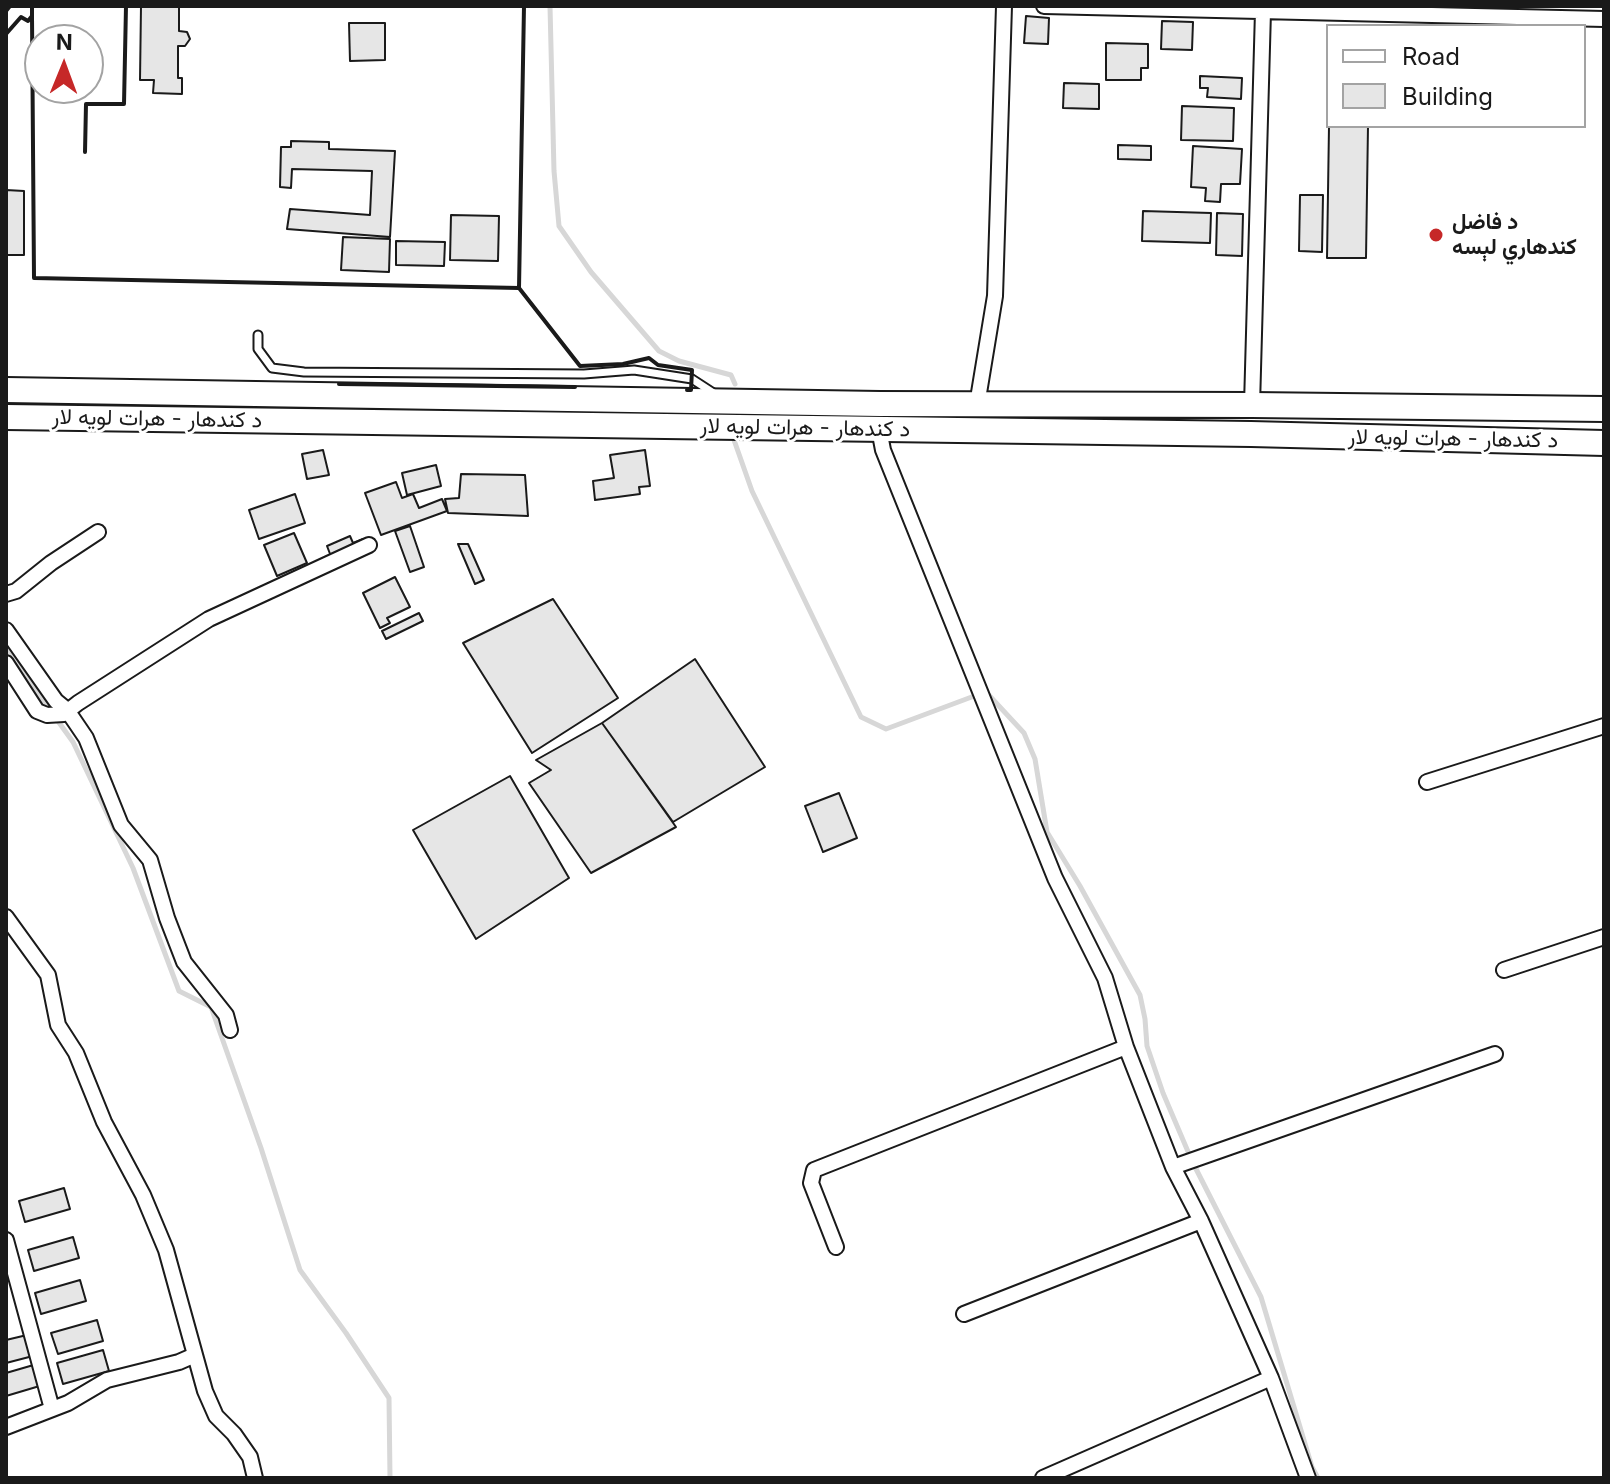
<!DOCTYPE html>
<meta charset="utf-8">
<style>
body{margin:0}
#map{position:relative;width:1610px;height:1484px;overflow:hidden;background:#fff;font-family:Inter,sans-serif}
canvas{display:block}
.frame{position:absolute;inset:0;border:8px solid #1a1a1a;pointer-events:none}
.legend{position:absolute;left:1326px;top:24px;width:260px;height:104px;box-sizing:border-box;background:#fff;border:2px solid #a3a3a3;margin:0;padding:10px 14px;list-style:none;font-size:24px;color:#1a1a1a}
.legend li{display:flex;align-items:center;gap:16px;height:40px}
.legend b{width:40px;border:2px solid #a3a3a3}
.north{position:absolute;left:24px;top:24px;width:80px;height:80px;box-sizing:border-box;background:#fff;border:2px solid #a3a3a3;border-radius:50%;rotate:1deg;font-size:22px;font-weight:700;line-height:32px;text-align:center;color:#1a1a1a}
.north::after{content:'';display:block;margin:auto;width:28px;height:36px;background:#c62828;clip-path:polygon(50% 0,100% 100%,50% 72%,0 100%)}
</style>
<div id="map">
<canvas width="1610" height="1484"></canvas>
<div class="frame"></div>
<ul class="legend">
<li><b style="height:10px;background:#fff"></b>Road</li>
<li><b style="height:22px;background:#e6e6e6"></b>Building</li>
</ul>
<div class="north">N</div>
</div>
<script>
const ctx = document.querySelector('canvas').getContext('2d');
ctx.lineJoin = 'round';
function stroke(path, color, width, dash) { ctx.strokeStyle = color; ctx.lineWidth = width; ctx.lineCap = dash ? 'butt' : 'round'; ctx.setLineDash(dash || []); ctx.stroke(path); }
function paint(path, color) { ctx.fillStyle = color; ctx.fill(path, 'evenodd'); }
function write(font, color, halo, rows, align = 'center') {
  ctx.font = font + ' Inter,Vazirmatn,sans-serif'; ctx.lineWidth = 6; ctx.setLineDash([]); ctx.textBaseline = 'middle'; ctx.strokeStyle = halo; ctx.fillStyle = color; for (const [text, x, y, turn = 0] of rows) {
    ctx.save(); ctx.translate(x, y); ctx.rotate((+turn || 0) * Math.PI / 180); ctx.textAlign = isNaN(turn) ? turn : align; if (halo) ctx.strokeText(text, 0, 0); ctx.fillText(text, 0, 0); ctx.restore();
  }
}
stroke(new Path2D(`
 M550,6l4,165 5,55 32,46 68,79 20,10 52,14 4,9
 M734,440l18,51 109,226 25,12 91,-34
 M6,649l67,93 60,126 46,123 32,16 50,141 39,122 46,63 43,65 1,80
 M986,692l38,41 11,26 12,73 33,54 60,109 5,24 2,27 16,47 29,68 69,136 51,170 6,11`), '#d7d7d7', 5);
const building = new Path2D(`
 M141,6h38v25l8,1 3,7 -5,7h-7v32h4v16l-29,-1 1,-13h-14z
 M1026,16l23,2 -1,26 -24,-1z
 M1162,21l31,1 -1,28 -31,-1z
 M349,23h36v37l-35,1z
 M1106,43l42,1v24h-7v12h-35z
 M1200,76l42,2 -1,21 -34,-2 1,-9h-8z
 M1064,83l35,1v25l-36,-1z
 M1182,106l52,2 -1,33 -52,-1z
 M1329,126h39l-2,132h-39z
 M291,141l38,1v7l66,2 -5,86 -103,-8 3,-20 80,6 2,-44 -80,-2 -1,19 -11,-1 1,-40h10z
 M1118,145l33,1v14l-33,-1z
 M1193,146l49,3 -2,35h-19l-1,18 -15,-1 1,-13 -15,-1z
 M6,190l18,1v64h-18z
 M1300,195h23l-1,57 -23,-1z
 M1143,211l68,2 -1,30 -68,-2z
 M1217,213l26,1 -1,42 -26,-1z
 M451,215l48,1 -1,45 -48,-1z
 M343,237l47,2 -1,33 -48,-2z
 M396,241l49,1 -1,24 -48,-1z
 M323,450l6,25 -22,4 -5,-25z
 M645,450l5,36 -11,1 1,7 -45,6 -2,-19 21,-3 -4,-23z
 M436,465l5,21 -34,9 -5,-22z
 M461,474l64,1 3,41 -80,-3 -3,-14 14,-1z
 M396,482l6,16 11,-4 6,14 23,-9 5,12 -66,24 -16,-42z
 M295,494l10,29 -46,16 -10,-29z
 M410,526l14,41 -14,5 -15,-41z
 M294,533l13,30 -30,13 -13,-31z
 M350,536l3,7 10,-4 2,6 -33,14 -5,-13z
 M458,544h10l16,36 -9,4z
 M395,577l15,30 -23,11 3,5 -10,5 -17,-35z
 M553,599l65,99 -86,55 -69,-110z
 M419,613l4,8 -37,18 -4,-8z
 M695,659l70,108 -92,55 -71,-99z
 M602,723l74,104 -85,46 -62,-90 22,-13 -15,-10z
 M510,776l59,102 -93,61 -63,-109z
 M839,793l18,45 -34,14 -18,-46z
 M64,1188l6,21 -45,13 -6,-21z
 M73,1237l6,21 -45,13 -6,-21z
 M80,1280l6,21 -45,13 -6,-21z
 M97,1320l6,21 -45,13 -7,-21z
 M27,1335l6,21 -27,7v-23z
 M103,1350l6,21 -46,13 -6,-21z
 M37,1364l6,21 -37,11v-23z`);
paint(building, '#e6e6e6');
stroke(building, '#1a1a1a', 2);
const service = new Path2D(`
 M258,335v14l14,19 32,4 280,2 50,-4 58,9 23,15`);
const minor = new Path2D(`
 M1044,6l560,13
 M977,405l18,-109 9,-290
 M1252,405l11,-394
 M879,429l4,21 172,428 50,100 21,69 47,120 28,54 70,157 37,100
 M6,594l10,-3 35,-28 47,-31
 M6,630l50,71 11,9 19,28 35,87 29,35 17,58 17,44 42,53 4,15
 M6,663l31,48 10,4 17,-1 14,-11 131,-84 160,-74
 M1427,782l177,-56
 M6,917l42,58 10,50 18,28 28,69 39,73 23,55 39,141 11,25 18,18 16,23 5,21
 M1504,970l100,-33
 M1173,1167l322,-113
 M6,1240l46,169
 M836,1247l-25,-64 3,-13 312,-123
 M964,1314l237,-93
 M6,1427l62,-24 39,-23 72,-18 16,-7
 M1043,1478l228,-100`);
const trunk = new Path2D(`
 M6,390l874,14 372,1 352,4
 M6,417l1245,17 353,9`);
stroke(service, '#1a1a1a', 11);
stroke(minor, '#1a1a1a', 18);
stroke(trunk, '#1a1a1a', 28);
stroke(service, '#fff', 7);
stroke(minor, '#fff', 14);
stroke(trunk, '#fff', 24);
stroke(new Path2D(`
 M524,6l-5,282 61,78 43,-2 26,-6 9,7 34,5 -1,20h-4
 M6,11l4,-5
 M32,16l2,262 485,10
 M6,34l15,-17 7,4 4,-5v-10
 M85,152l1,-48h38l2,-98
 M339,384l236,3`), '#1a1a1a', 4);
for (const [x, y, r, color] of [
 [1436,235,8,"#c62828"]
]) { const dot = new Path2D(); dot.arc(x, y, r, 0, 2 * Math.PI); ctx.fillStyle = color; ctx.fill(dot); stroke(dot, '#fff', 3); }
write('bold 22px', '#1a1a1a', '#fff', [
 ["د فاضل",1452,222],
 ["کندهاري لېسه",1452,247]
], 'left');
write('22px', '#1a1a1a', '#fff', [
 ["د کندهار - هرات لويه لار",157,419,1],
 ["د کندهار - هرات لويه لار",805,428,1],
 ["د کندهار - هرات لويه لار",1453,439,1]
]);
</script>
